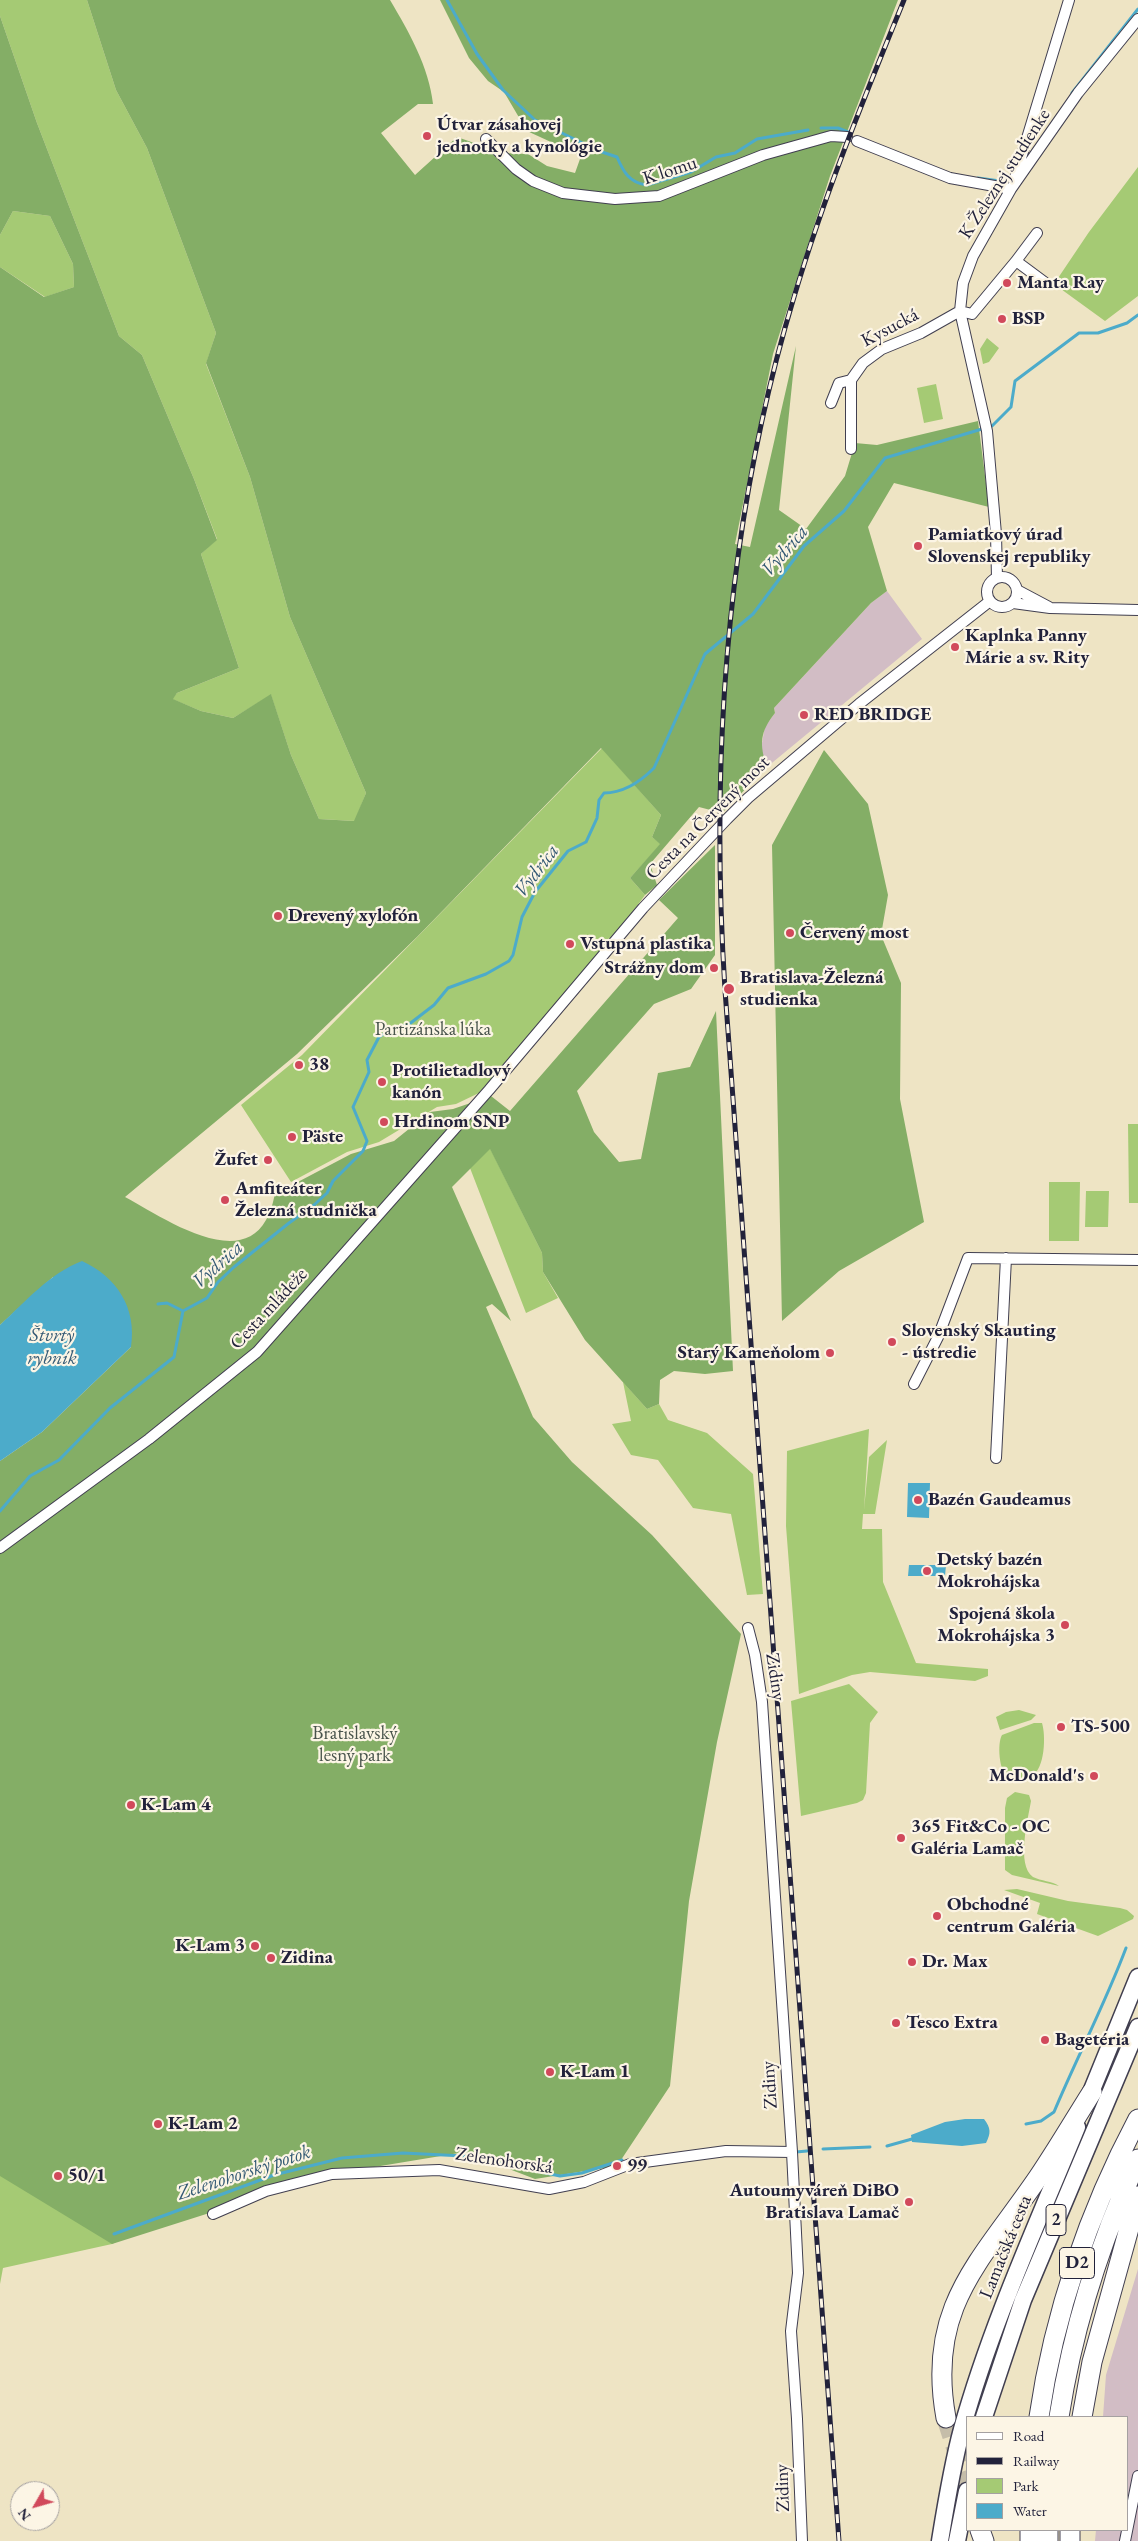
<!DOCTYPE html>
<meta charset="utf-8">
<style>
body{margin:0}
#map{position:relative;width:1138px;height:2541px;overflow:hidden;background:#eee4c4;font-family:"EB Garamond",serif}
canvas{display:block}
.legend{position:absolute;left:966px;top:2416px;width:162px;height:115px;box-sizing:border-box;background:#fcf5e5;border:1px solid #a5a1a1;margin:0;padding:6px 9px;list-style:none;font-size:15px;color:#22223b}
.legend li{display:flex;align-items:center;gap:10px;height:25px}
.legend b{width:25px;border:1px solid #a5a1a1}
.north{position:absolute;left:10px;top:2481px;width:50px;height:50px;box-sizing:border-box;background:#fcf5e5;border:1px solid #a5a1a1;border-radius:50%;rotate:232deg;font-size:14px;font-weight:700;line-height:20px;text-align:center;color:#22223b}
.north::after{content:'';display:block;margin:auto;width:18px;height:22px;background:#d1495b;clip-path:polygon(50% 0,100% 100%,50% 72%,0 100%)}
</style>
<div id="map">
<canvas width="1138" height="2541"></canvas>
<ul class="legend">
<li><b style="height:6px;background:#fff"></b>Road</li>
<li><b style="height:6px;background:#22223b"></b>Railway</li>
<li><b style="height:14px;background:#a5ca74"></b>Park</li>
<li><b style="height:14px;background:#4cabca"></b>Water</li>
</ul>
<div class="north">N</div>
</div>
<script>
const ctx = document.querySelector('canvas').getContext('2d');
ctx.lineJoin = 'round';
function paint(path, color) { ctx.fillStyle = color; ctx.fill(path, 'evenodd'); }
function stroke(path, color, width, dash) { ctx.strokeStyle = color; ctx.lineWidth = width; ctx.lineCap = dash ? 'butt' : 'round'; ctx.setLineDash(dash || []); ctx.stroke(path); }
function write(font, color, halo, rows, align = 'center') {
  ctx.font = font + ' "EB Garamond",serif'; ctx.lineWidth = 4.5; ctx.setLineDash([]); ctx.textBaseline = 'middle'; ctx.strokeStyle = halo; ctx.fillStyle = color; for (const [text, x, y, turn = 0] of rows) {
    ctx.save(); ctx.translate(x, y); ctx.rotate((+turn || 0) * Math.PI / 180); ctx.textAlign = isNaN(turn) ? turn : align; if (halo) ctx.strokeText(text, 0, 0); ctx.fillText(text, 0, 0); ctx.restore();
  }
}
paint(new Path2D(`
 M887,591l35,48 -155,128 -6,-18 4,-23 10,-13 -1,-5 97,-105z
 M1138,2269v272h-43l1,-11h31v-113h-24l3,-42z`), '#d2bdc5');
paint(new Path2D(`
 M0,0h87l29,90 31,58 69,185 -10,31 44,113 40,140 76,176 -11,28 -36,-2 -28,-64 -20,-60 -38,23 -32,-7 -29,-12 5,-6 62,-25 -38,-114 16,-15 -23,-60 -52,-124 -23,-19 -82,-213 -37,-107z
 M1138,167v129l-33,25 -51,-37 35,-52z
 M13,211l37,5 23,48 1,23 -29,10 -45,-30v-32z
 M987,338l12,10 -10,14 -6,2 -3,-15z
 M936,384l7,35 -19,4 -7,-35z
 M602,748l59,67 -9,22 9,7 -31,34 15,17 -24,33 -140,164 -25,12 -19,3 -58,35 -32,10 -56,30 -50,-77 61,-50z
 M1128,1124h10v79h-9z
 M490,1148l52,105 1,19 15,26 -32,15 -56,-145z
 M1049,1182h31l-1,59h-30z
 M1086,1191h23l-1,36h-23z
 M623,1382l24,27 12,-5 9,16 39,13 46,41 10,120 -16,1 -16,-81 -38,-6 -35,-48 -27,-5 -19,-31 19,-3z
 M869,1429l-5,81 5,-53 18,-17 -12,74h-12l-1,15h20l1,53 33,81 72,6v7l-13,5 -105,-9 -18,3 -53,19 -13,-168 1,-75z
 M849,1684l29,28 -8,11 -4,70 -3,7 -6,3 -56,13 -10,-115z
 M1019,1710l17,5 -5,5 -31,10 -4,-13 10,-5z
 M1034,1723h8c4,13 3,45 -10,53 -7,5 -16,2 -24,2 -9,-6 -11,-35 -6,-43z
 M1015,1792l14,3 2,6c-3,18 -15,64 2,76 8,4 19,4 26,9l-47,-11 -7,-5v-62l2,-10z
 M1017,1889l51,12 52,7 7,2 7,6 -1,3 -35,17 -61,-22 3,-11 -36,-13z
 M0,2143l120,97 -8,4 -109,24 -3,16z`), '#a5ca74');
paint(new Path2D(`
 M87,0h303c19,32 39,67 43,104h-15l-37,29 34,42 42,-38 46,16 25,1 19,12 28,7 5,-14 -3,-5 -50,-23 -23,-39 -16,-11 -19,-23 -29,-58h458l-68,176 -57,178 -38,190 15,3 46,-201 -17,164 27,19 39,-53 10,-33 22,2 101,-24 11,86 -95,-24 -26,44 19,64 -16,12 -97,105 1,5c-15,19 -16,31 -8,54l-45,46 -23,-6 -49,57 7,21 -12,10 -15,-17 30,-34 -8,-7 9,-22 -60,-67 -183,188 -121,118 -172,143c34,18 113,74 141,23 5,-8 7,-18 9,-26l76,-40 43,-13 36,-29 23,-3 38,-13 19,15 168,-193 -19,-18 56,-55v110l-24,34 -37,15 -77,87 17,41 25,30 22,-3 17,-86 32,-6 26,-56 17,360 -28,3 -31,-3 -14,9 -1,24 -12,5 -62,-69 -42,-68 -1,-19 -52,-104 -38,38 59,134 -19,-17 -6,3 47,110 39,45 80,73 89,99 -24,108 -28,159 -19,185 -53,80 -82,13 -70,-27 -133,22 -220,70 -112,-68v-715l42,-29 89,-85 -78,-70 -53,48v-1058l44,30 30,-10 -1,-23 -23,-48 -37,-5 -13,24v-219l37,107 82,213 23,19 52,124 23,61 -16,14 38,114 -62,25 -4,6 28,12 32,7 38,-24 20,61 28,64 35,2 12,-28 -76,-176 -40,-140 -44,-114 10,-30 -69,-185 -31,-58z
 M824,750l44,54 20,91 -7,40 20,48 -1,116 24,123 -85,49 -57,50 -10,-476z`), '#84ae66');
paint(new Path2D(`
 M82,1261c35,16 55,47 49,86l-89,85 -42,29v-136c25,-23 50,-52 82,-64z
 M908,1483h22l-1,35 -22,-1z
 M909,1565h37l-1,11h-37z
 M965,2119h19c7,9 7,14 2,24l-24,3 -50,-4 -1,-7 34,-13z`), '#4cabca');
stroke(new Path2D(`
 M447,0l30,54 26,36 32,30 64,31 18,6c6,14 12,26 30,28l44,-13 25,-15 19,-4 22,-14 51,-9
 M1072,93l66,-84
 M821,128h17l10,4
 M978,178l22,3
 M158,1304l9,-1 16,8
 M0,1511l30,-35 29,-16 51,-52 64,-51 9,-46 24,-13 11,-16 16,-15 55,-44 25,-18 13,-12 6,-12 30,-30 4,-10 -14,-34 16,-35 -2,-12 12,-23 14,-9 15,-3 26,-20 14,-17 38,-14 23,-13 4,-6 9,-38 13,-25 33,-41 18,-9 11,-24 2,-18 5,-7c19,0 37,-12 50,-25l51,-114 48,-40 51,-68 40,-35 41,-53 107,-32 19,-19 4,-26 64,-48h19l29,-10 11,-8
 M1026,2124l15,-3 13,-9c23,-55 51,-108 72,-164
 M887,2146l25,-7
 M823,2149l47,-2
 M796,2152l11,-1
 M114,2234l160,-59 68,-17 61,-5 61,3 96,20 22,-3 40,-13`), '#4cabca', 3);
stroke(new Path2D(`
 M946,2418l21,66`), '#c5bda9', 19, [19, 9]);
const street = new Path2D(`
 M486,139l30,30 17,12 30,12 52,6 44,-3 104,-41 68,-19 16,1
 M857,141l93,37 61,11
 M1014,181l55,-181
 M1016,261l21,-28
 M831,403l8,-20 12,-3
 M851,449v-69l12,-17 19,-14 39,-16 39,-22 12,3 44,-53 31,23
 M987 592a15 15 0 1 1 30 0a15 15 0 1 1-30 0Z
 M997,578l-1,-44 -9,-103 -27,-120 3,-28 10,-27 38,-67 67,-96 60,-74
 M1017,590l32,17
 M1013,603l37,5 88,2
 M914,1384l24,-47 30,-79 170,2
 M996,1458l10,-200
 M0,1548l149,-109 108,-87 232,-262 154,-182 84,-89 21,-21 111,-94 131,-103
 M748,1628l7,27 7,47 30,450 6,121 -7,58 6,88 5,122
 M213,2214l53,-23 66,-17 107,-4 110,19 35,-7 46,-18 96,-13 66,1
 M1125,2541l13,-65`);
const primary = new Path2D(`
 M1087,2102l51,-125
 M984,2417l39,-117 115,-273
 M940,2541c6,-37 12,-75 22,-112 29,-104 74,-202 115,-302
 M957,2541l10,-50`);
const highway = new Path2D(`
 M1039,2417c15,-103 50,-206 99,-298
 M1059,2417c14,-90 41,-175 79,-258
 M1082,2417l10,-55 46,-166
 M946,2418c-20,-109 33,-155 89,-236 20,-29 38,-60 57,-90
 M980,2530l4,11
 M1030,2541v-11
 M1048,2541v-11
 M1070,2541v-11`);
stroke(street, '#413f50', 12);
stroke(primary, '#413f50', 19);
stroke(highway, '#413f50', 21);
stroke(street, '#fff', 10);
stroke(primary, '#fff', 16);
stroke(highway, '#fff', 19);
const rail = new Path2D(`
 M839,2541l-114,-1551c-15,-233 1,-468 69,-693 30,-101 70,-199 110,-297`);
stroke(rail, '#22223b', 5);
stroke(rail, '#fcf5e5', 3, [9]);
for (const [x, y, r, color] of [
 [427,136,5,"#d1495b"],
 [1007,283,5,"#d1495b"],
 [1002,319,5,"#d1495b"],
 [918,546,5,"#d1495b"],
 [955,647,5,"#d1495b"],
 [804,715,5,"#d1495b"],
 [278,916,5,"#d1495b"],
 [790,933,5,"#d1495b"],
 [570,944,5,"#d1495b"],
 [714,968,5,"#d1495b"],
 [729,989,6,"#d1495b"],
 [299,1065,5,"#d1495b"],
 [382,1082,5,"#d1495b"],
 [384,1122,5,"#d1495b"],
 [292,1137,5,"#d1495b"],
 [268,1160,5,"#d1495b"],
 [225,1200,5,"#d1495b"],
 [892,1342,5,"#d1495b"],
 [830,1353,5,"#d1495b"],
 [918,1500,5,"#d1495b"],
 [927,1571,5,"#d1495b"],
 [1065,1625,5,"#d1495b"],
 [1061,1727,5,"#d1495b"],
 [1094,1776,5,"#d1495b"],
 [131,1805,5,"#d1495b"],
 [901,1838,5,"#d1495b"],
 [937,1916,5,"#d1495b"],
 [255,1946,5,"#d1495b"],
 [271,1958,5,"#d1495b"],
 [912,1962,5,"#d1495b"],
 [896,2023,5,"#d1495b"],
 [1045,2040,5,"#d1495b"],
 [550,2072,5,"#d1495b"],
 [158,2124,5,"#d1495b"],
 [617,2166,5,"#d1495b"],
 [58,2176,5,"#d1495b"],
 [909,2202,5,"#d1495b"]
]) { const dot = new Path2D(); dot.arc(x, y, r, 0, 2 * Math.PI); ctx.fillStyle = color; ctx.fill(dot); stroke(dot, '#fcf5e5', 2); }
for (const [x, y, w] of [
 [1056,2220,20],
 [1077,2263,35]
]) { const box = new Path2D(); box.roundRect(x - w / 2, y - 15.5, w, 31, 4); ctx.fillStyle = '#fcf5e5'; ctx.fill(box); stroke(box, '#22223b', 1); }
write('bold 18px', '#22223b', null, [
 ["2",1056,2220],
 ["D2",1077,2263]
]);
write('bold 19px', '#22223b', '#fcf5e5', [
 ["Útvar zásahovej",437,125],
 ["jednotky a kynológie",437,147],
 ["Manta Ray",1017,283],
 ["BSP",1012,319],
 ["Pamiatkový úrad",928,535],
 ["Slovenskej republiky",928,557],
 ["Kaplnka Panny",965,636],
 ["Márie a sv. Rity",965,658],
 ["RED BRIDGE",814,715],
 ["Drevený xylofón",288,916],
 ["Červený most",800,933],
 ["Vstupná plastika",580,944],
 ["Strážny dom",704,968,"right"],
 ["Bratislava-Železná",740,978],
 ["studienka",740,1000],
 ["38",309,1065],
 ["Protilietadlový",392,1071],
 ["kanón",392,1093],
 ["Hrdinom SNP",394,1122],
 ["Päste",302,1137],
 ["Žufet",258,1160,"right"],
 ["Amfiteáter",235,1189],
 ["Železná studnička",235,1211],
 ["Slovenský Skauting",902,1331],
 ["- ústredie",902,1353],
 ["Starý Kameňolom",820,1353,"right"],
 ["Bazén Gaudeamus",928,1500],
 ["Detský bazén",937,1560],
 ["Mokrohájska",937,1582],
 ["Spojená škola",1055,1614,"right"],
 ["Mokrohájska 3",1055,1636,"right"],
 ["TS-500",1071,1727],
 ["McDonald's",1084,1776,"right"],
 ["K-Lam 4",141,1805],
 ["365 Fit&Co - OC",911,1827],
 ["Galéria Lamač",911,1849],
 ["Obchodné",947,1905],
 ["centrum Galéria",947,1927],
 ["K-Lam 3",245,1946,"right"],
 ["Zidina",281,1958],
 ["Dr. Max",922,1962],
 ["Tesco Extra",906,2023],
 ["Bagetéria",1055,2040],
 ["K-Lam 1",560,2072],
 ["K-Lam 2",168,2124],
 ["99",627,2166],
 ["50/1",68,2176],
 ["Autoumyváreň DiBO",899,2191,"right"],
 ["Bratislava Lamač",899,2213,"right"]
], 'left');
write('19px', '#22223b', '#fcf5e5', [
 ["K lomu",670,171,-18],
 ["K Železnej studienke",1005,174,-57],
 ["Kysucká",890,328,-28],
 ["Cesta na Červený most",708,818,-45],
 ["Cesta mládeže",269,1309,-47],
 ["Zidiny",775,1677,81],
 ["Zidiny",770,2085,-94],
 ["Zelenohorská",504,2161,8],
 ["Lamačská cesta",1006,2247,-68],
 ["Zidiny",783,2488,-92]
]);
write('19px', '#49544c', '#fcf5e5', [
 ["Partizánska lúka",433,1030],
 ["Bratislavský",355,1734],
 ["lesný park",355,1756]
]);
write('italic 20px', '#335974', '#fcf5e5', [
 ["Vydrica",785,551,-49],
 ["Vydrica",537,871,-53],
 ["Vydrica",218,1265,-42],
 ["Štvrtý",52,1336],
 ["rybník",52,1359],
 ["Zelenohorský potok",244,2173,-18]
]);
</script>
